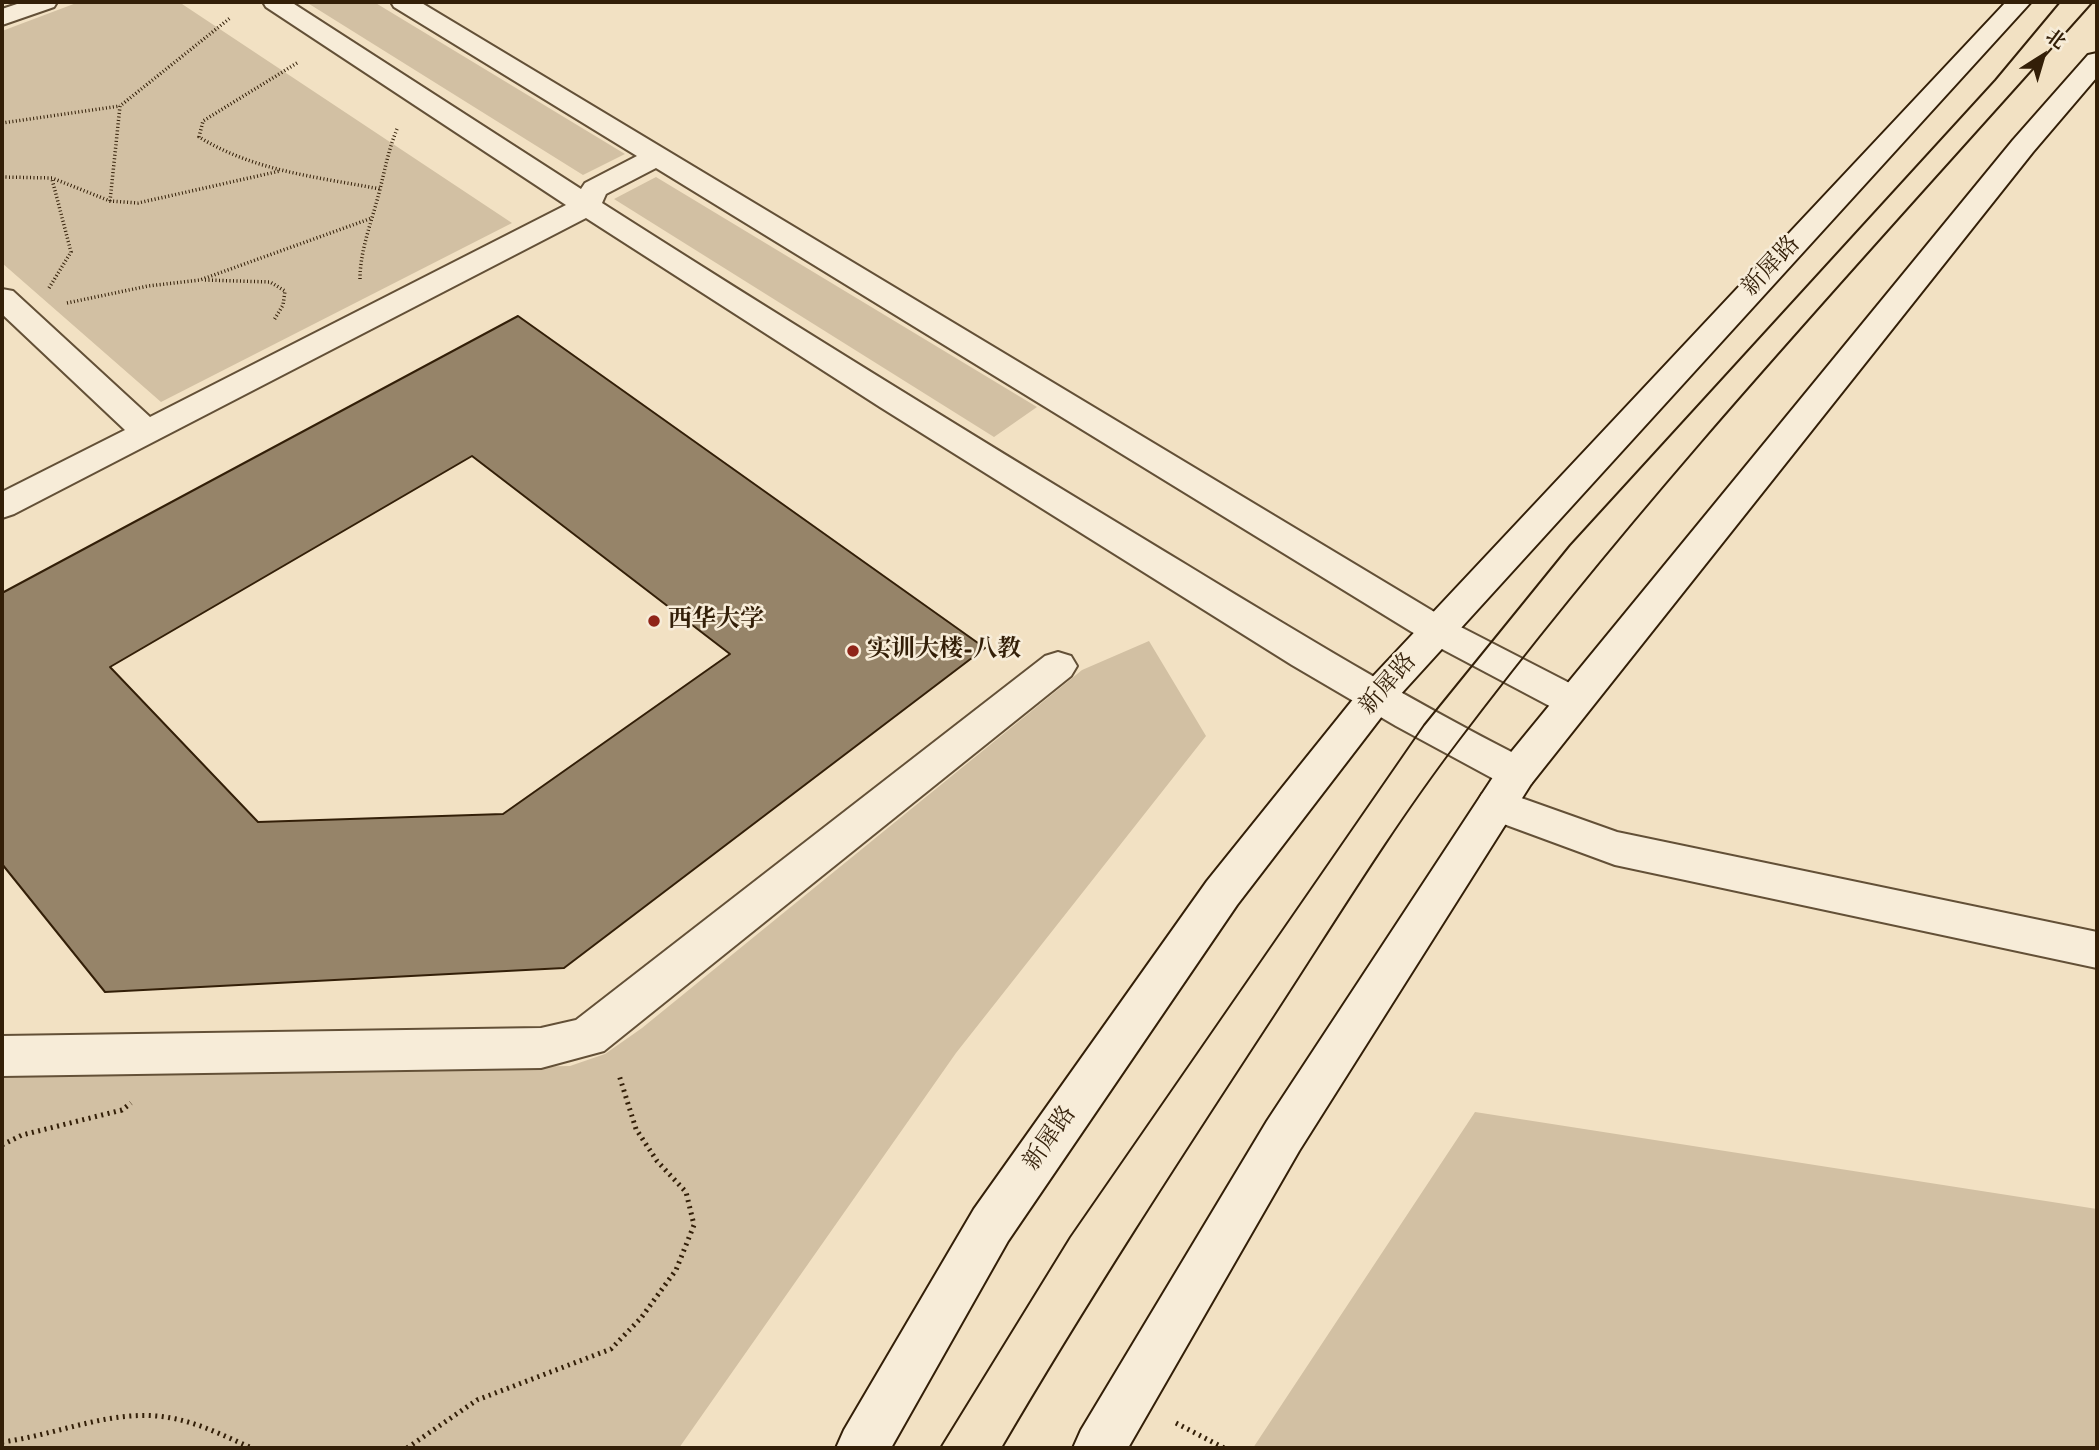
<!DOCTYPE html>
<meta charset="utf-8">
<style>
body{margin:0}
#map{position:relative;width:2099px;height:1450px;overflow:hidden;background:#f2e1c3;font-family:"IM FELL Double Pica","Noto Serif SC",serif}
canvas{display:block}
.frame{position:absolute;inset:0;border:4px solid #331f08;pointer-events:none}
.north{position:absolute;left:2008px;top:21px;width:70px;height:70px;-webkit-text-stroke:5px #f7ecd8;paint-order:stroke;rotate:37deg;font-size:19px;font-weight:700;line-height:28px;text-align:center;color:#331f08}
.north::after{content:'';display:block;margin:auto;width:24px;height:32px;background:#331f08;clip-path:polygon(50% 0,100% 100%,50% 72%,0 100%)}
</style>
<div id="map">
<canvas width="2099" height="1450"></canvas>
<div class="frame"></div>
<div class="north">北</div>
</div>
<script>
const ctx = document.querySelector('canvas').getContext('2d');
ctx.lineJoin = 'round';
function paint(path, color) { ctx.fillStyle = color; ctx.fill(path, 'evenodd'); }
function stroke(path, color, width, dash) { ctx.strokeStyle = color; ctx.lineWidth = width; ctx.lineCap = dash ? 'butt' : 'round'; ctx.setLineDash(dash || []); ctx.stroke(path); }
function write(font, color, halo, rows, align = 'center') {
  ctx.font = font + ' "IM FELL Double Pica","Noto Serif SC",serif'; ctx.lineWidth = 5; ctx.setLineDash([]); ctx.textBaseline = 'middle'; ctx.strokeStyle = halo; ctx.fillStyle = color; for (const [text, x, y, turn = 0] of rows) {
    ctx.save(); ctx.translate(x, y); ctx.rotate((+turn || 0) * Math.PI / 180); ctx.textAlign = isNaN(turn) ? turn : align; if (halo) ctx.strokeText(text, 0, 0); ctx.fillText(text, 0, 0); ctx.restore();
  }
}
paint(new Path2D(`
 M79,2h100l333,221 -351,179 -159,-139v-232z
 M306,2h68l251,152 -42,21z
 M656,177l381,230 -43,30 -380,-238z
 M1149,641l57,95 -250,317 -277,395h-677v-372l568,-10 35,-12 37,-26 440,-358z
 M1475,1112l622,97v239h-844z`), '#d2c0a3');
const building = new Path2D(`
 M518,316l467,332 -421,320 -459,24 -103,-128v-271zM472,456l258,198 -227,160 -245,8 -148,-155z`);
paint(building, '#968469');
stroke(building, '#331f08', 2);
const street = new Path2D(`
 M23,2h34l-3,5 -52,18v-16z
 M263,2h28l290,187 4,-6 52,-27 -243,-149 -3,-5h29l1031,620 134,69 6,10 -6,10 -13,4 -13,-4 -134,-71 -769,-472 -50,26 -4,9c177,113 357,224 537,333 129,78 257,158 392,226l6,11 -6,11 -14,4 -14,-4 -107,-58 -104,-61 -412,-258 -294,-189 -572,296 -12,4v-26l123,-62 -123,-116v-25l11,2 137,126 416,-212 -300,-198z
 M1058,652l13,4 6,10 -6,10 -467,375 -63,17 -539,8v-40l539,-8 35,-8 469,-364z
 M1496,789l121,43 480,100v36l-482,-103 -133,-49 -6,-11 6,-11z`);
const secondary = new Path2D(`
 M2006,2h25l-642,705 -152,198 -229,336 -117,207h-55l8,-18 130,-221 233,-328 156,-194z
 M2097,53v24l-64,75 -502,632 -232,367 -171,297h-55l8,-18 186,-309 236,-359 510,-622 75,-85z`);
stroke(street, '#635037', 4);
stroke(secondary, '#331f08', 4);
stroke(new Path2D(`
 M297,63l-94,58 -4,16c55,34 118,40 181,52
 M2,123l118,-17
 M2,177l50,1 58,23 28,2 142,-32
 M110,201l10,-95 110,-88
 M360,279c0,-29 12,-58 19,-86 6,-23 9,-42 18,-64
 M205,280l65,2 15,9 -2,14 -9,15
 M49,288l22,-36 -19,-73
 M67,303l81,-17 52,-6 172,-62`), '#331f08', 3.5, [1, 2.5]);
stroke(new Path2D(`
 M2,1145l20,-10 100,-25 9,-7
 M1176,1423l48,25
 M2,1442c56,-7 113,-35 169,-24 29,5 55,19 81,30
 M407,1448l70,-48 134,-51 30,-31 35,-48 18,-45 -8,-33 -29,-31 -21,-32 -17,-54`), '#331f08', 5, [2, 4.5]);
paint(street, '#f7ecd8');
paint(secondary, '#f7ecd8');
stroke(new Path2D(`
 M940,1448l130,-211 354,-512 146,-180 425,-465 65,-78
 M1002,1448c86,-147 179,-290 272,-432 60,-92 117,-186 183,-273 196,-260 420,-498 636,-741`), '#331f08', 2);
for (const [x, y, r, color] of [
 [654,621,7,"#8f2418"],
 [853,651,7,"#8f2418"]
]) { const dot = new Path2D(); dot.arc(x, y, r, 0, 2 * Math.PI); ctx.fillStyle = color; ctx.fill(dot); stroke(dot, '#f7ecd8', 2.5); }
write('24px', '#331f08', '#f7ecd8', [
 ["新犀路",1772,267,-47],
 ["新犀路",1389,685,-49],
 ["新犀路",1051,1139,-55]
]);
write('bold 24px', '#331f08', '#f7ecd8', [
 ["西华大学",668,621],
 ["实训大楼-八教",867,651]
], 'left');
</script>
